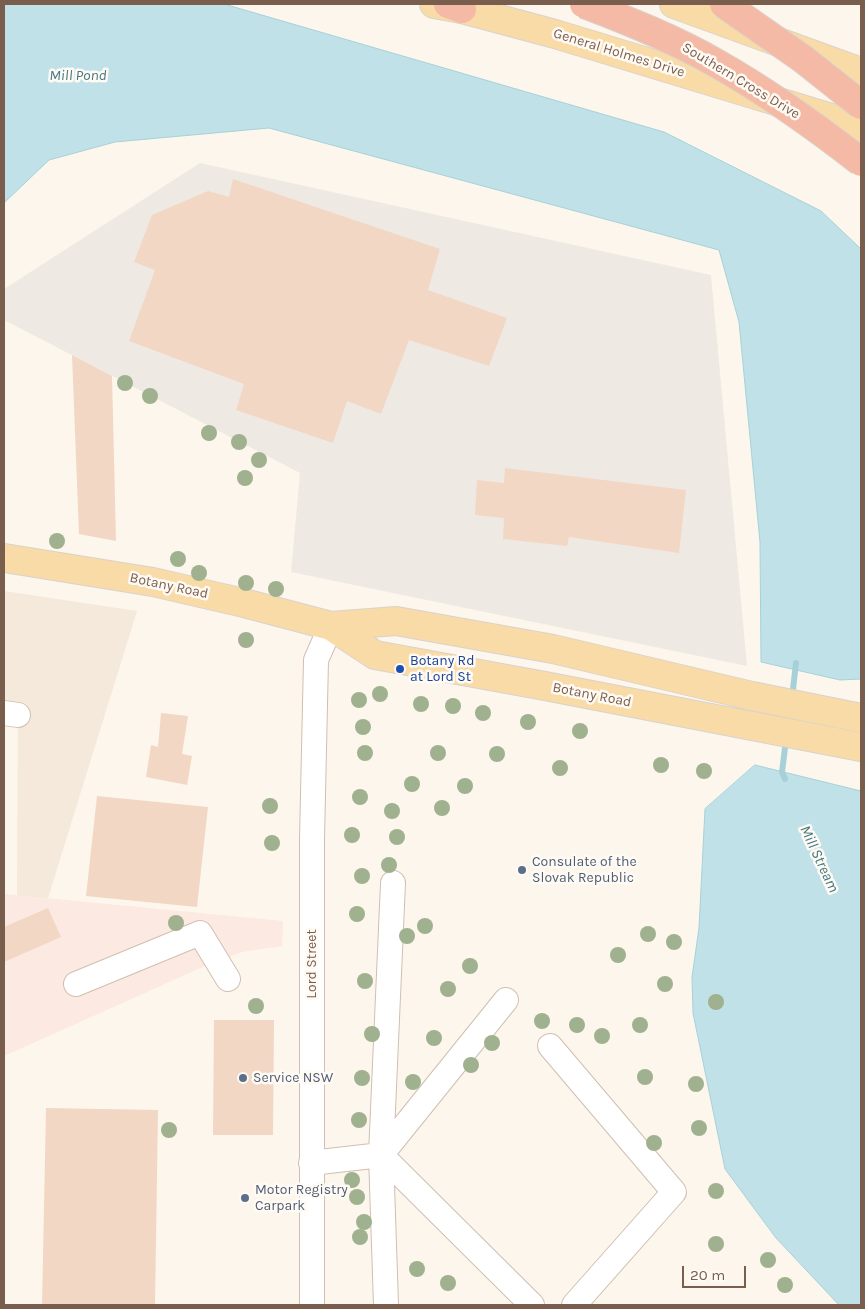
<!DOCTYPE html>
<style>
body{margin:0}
#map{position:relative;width:865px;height:1309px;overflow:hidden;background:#fdf6ec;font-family:Karla,sans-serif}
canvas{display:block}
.frame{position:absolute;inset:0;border:5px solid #795e4e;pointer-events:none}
.scale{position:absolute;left:682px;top:1266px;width:64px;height:22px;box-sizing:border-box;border:2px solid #795e4e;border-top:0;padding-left:6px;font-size:15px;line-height:18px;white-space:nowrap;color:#795e4e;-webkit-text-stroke:4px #fffaf3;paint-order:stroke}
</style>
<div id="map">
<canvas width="865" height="1309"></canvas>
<div class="frame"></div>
<div class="scale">20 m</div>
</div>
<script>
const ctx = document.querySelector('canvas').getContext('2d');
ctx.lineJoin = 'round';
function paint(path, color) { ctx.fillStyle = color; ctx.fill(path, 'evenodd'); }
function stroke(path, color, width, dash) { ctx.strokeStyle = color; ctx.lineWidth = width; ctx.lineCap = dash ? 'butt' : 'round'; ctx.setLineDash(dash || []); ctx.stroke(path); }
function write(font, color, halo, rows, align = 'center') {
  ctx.font = font + ' Karla,sans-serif'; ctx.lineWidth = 5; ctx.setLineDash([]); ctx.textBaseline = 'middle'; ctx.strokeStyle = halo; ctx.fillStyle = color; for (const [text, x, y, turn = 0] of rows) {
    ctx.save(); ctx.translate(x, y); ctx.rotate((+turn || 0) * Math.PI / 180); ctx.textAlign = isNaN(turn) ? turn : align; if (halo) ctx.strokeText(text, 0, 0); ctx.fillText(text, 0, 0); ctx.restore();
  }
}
paint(new Path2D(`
 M4,591l133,20 -89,287 -31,-2 1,-190 -14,-2z`), '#f4e9db');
paint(new Path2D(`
 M4,894l279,27 -1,25 -40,6 -37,14 -201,90z`), '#fce9e1');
paint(new Path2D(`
 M200,163l511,112 36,391 -456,-94 9,-99 -296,-153v-31z`), '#efe9e4');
const water = new Path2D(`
 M4,4h220l440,128 157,79 40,38v430l-21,1 -79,-18 -1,-120 -21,-220 -20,-72 -450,-122 -154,14 -66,18 -45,43z
 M755,765l106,26v514h-22l-63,-67 -51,-69 -32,-156 -1,-36 7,-49 6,-119z`);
paint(water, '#c0e1e7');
stroke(water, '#a6d1d9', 1);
stroke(new Path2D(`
 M792,698l4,-35
 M785,779l-3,-7 4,-32`), '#a6d1d9', 6);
paint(new Path2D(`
 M233,179l207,70 -12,41 79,28 -18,48 -80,-26 -28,74 -34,-13 -14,42 -97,-33 8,-26 -115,-43 26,-71 -21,-8 18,-47 56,-24 21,6z
 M72,355l40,21 4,165 -37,-7z
 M505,468l181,22 -7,63 -110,-16 -2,9 -64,-7 1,-21 -29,-3 2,-35 27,3z
 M161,713l27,3 -6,38 10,2 -5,29 -41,-8 5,-32 7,2z
 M97,796l111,11 -11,100 -111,-11z
 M48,908l13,29 -57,25v-35z
 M214,1020h60l-1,115h-60z
 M46,1108l112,2 -3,195h-113z`), '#f2d7c4');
const minor = new Path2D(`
 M4,713l14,2
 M76,984l124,-51 28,46
 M506,1000l-125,155 151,150
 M550,1046l124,146 -100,113
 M311,1163l70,-8
 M312,1305v-466l4,-179 15,-34
 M386,1305l-5,-150 12,-272`);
const major = new Path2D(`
 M434,4l28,5 93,25 306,93
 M674,4l187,68
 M4,558l149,24 91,21 87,23 44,29 170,31 316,61
 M331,626l65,-5 157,28 199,47 109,22`);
const highway = new Path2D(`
 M448,4l14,5`);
stroke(minor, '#d0bfb1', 26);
stroke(major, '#d9d2cd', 30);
stroke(highway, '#d9d2cd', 30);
stroke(minor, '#fff', 24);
stroke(major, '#f9dba7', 28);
stroke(highway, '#f5baa5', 28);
const highwayBridge = new Path2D(`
 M584,4c45,17 90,35 132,59 51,29 99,63 145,99
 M724,4l79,55 58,46`);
stroke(highwayBridge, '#d9d2cd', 30, []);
stroke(highwayBridge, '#f5baa5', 28);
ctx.fillStyle = '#9fb18e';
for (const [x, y] of [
 [125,383],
 [150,396],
 [209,433],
 [239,442],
 [259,460],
 [245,478],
 [57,541],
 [178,559],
 [199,573],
 [246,583],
 [276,589],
 [246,640],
 [380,694],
 [359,700],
 [421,704],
 [453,706],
 [483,713],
 [528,722],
 [363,727],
 [580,731],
 [365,753],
 [438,753],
 [497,754],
 [661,765],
 [560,768],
 [704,771],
 [412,784],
 [465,786],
 [360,797],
 [270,806],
 [442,808],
 [392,811],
 [352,835],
 [397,837],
 [272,843],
 [389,865],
 [362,876],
 [357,914],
 [176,923],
 [425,926],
 [648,934],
 [407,936],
 [674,942],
 [618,955],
 [470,966],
 [365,981],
 [665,984],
 [448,989],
 [716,1002],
 [256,1006],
 [542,1021],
 [577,1025],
 [640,1025],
 [372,1034],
 [602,1036],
 [434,1038],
 [492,1043],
 [471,1065],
 [645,1077],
 [362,1078],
 [413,1082],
 [696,1084],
 [359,1120],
 [699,1128],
 [169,1130],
 [654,1143],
 [352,1180],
 [716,1191],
 [357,1197],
 [364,1222],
 [360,1237],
 [716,1244],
 [768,1260],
 [417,1269],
 [448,1283],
 [785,1285]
]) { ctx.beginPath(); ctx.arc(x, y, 8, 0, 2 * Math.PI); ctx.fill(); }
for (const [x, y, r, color] of [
 [400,669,5,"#1a4fb4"],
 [522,870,5,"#5c6f8a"],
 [243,1078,5,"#5c6f8a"],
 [245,1198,5,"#5c6f8a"]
]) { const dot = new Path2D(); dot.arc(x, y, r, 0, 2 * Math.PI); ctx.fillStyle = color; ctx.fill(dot); stroke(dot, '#fffaf3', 2); }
write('14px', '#795e4e', '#fffaf3', [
 ["General Holmes Drive",619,53,17],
 ["Southern Cross Drive",741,81,31],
 ["Botany Road",169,586,12],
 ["Botany Road",592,695,11],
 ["Lord Street",312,964,-90]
]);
write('14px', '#164399', '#fffaf3', [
 ["Botany Rd",410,661],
 ["at Lord St",410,677]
], 'left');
write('14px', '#4e5e75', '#fffaf3', [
 ["Consulate of the",532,862],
 ["Slovak Republic",532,878],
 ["Service NSW",253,1078],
 ["Motor Registry",255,1190],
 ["Carpark",255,1206]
], 'left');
write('italic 15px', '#447984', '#fffaf3', [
 ["Mill Pond",78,76],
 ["Mill Stream",819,859,65]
]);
</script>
